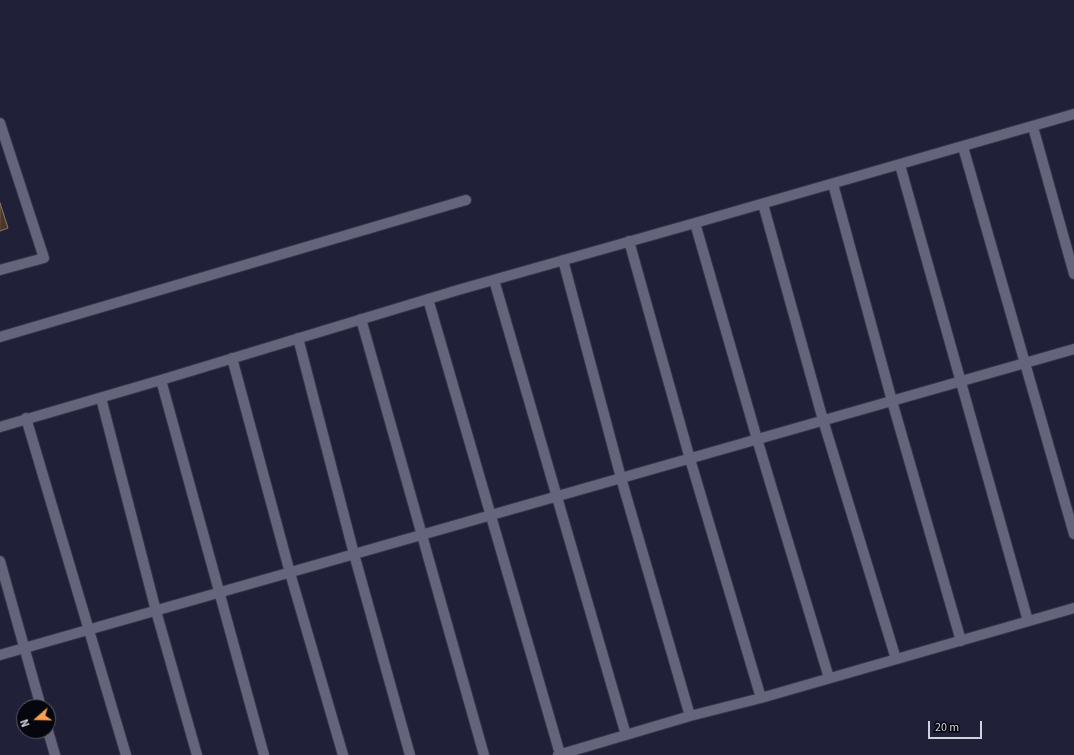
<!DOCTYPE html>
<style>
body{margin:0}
#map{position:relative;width:1074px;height:755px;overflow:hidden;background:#1a1a2d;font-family:"Source Sans 3",sans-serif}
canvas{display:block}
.north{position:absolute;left:16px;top:699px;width:40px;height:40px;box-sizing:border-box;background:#06060e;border:1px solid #575862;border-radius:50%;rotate:250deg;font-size:11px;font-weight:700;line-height:16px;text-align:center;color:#d1d2df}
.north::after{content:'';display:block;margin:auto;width:14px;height:18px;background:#fb9e50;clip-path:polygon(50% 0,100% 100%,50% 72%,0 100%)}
.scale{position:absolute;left:928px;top:721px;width:54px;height:18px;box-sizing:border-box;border:2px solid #d1d2df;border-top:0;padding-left:5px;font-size:12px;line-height:14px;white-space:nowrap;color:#d1d2df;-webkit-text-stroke:3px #06060e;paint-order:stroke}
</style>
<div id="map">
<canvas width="1074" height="755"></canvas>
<div class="north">N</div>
<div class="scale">20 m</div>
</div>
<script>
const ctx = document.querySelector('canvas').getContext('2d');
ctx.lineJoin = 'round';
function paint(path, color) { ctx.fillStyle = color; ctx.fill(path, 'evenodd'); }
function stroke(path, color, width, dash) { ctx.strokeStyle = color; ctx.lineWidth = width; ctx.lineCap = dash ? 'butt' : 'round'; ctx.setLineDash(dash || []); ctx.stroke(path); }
paint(new Path2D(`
 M0,0h1074v755h-1074zM24,707h24v24h-24z`), '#202039');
const building = new Path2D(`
 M0,203l8,25 -8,3z`);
paint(building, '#4b3729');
stroke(building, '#8e7868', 1);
const lane = new Path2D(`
 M0,123l44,135 -44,12
 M1033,127l41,147
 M963,147l111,387
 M900,165l128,456
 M833,184l59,217 69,240
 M763,204l60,216 73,239
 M695,223l62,216 72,239
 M629,241l61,218 71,239
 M563,260l58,218 69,238
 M494,280l132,455
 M428,299l132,455
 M361,319l123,436
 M298,338l56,216 56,201
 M232,358l58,215 53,182
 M161,380l103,375
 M101,398l55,213 41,144
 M26,418l100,337
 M0,427l161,-47 297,-90 237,-67 379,-109
 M0,561l41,146
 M0,655l1074,-306
 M48,731l7,24
 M558,755l132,-39 71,-18 313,-90`);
const street = new Path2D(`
 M0,337l466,-137`);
stroke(lane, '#373645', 12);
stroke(street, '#373645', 12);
stroke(lane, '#64657c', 10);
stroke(street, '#64657c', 10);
</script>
